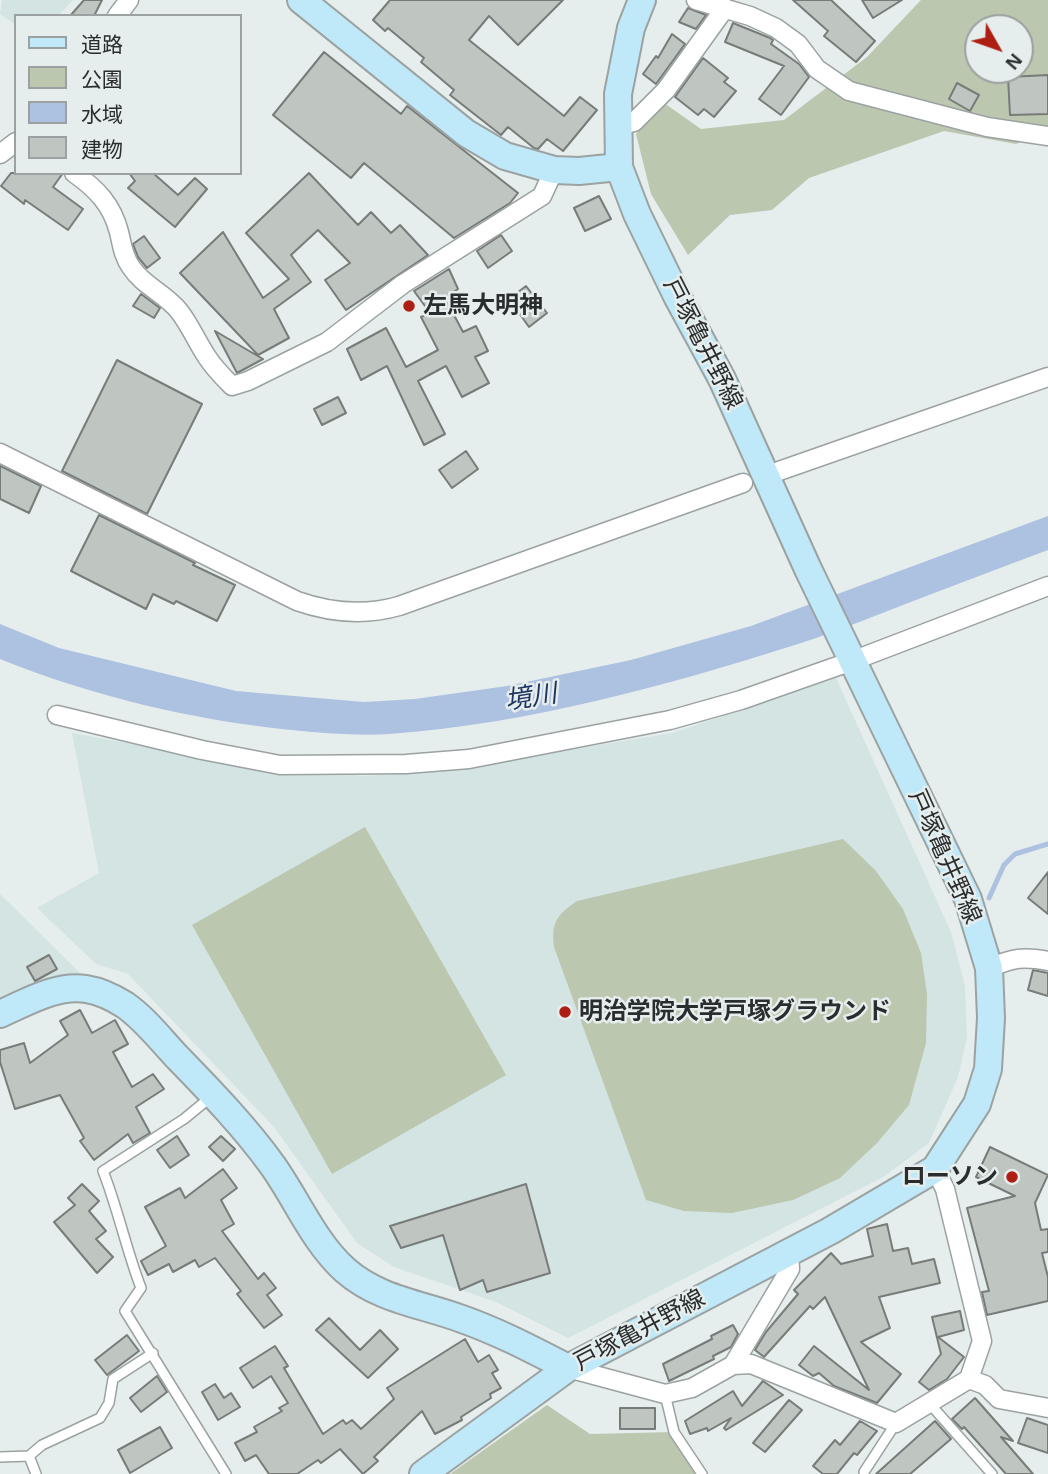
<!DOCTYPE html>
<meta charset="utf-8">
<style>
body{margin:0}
#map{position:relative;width:1048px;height:1474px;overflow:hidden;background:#e6eded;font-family:Arial,"Noto Sans JP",sans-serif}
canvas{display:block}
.legend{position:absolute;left:14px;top:14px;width:228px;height:161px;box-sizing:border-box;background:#e6eded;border:2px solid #9ba0a0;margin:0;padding:9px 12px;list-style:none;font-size:21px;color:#2a2d2d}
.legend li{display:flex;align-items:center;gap:14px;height:35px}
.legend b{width:35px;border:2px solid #9ba0a0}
.north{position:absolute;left:964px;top:14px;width:70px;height:70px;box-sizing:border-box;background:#e6eded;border:2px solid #9ba0a0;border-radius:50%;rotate:130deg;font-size:19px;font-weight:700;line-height:28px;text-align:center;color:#2a2d2d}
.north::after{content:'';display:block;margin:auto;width:24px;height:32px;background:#ae1f13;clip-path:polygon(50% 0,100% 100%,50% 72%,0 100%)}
</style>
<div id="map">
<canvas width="1048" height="1474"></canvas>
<ul class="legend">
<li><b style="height:9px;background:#bfe9f8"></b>道路</li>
<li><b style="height:19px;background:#bbc7af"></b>公園</li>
<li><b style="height:19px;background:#adc1e1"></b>水域</li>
<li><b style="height:19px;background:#bfc5c1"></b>建物</li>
</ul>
<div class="north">N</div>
</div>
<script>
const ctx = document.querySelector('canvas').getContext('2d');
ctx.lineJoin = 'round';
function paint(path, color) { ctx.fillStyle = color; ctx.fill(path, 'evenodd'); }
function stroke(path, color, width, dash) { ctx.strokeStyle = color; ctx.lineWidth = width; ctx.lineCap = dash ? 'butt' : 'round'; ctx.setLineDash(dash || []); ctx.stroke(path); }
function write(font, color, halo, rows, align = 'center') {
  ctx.font = font + ' Arial,"Noto Sans JP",sans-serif'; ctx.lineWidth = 5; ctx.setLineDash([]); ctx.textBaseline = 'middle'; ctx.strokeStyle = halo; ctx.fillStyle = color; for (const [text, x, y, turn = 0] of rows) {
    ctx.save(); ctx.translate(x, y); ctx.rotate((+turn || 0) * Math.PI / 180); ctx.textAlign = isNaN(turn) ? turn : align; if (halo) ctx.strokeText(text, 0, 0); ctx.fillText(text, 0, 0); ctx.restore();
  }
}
paint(new Path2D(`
 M2,0h71l-15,16h-42v9l-16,-11z
 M836,678l115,254 14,54 2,52 -9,39 -29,66 -44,33 -317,162 -72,-36 -102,-35 -37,-24 -83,-116 -146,-153 -32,-10 -59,-56 62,-35 -27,-140 180,33 113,10 83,-6 224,-37z
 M0,894l80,79 -48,10 -32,15z`), '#d3e4e3');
paint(new Path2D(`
 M921,0h127v129l-32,15 -72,-13 -135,47 -37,32 -42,5 -42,40 -37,-61 -15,-60 28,-31 37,26 83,-9 83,-63zM978,28h42v42h-42z
 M365,827l141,248 -174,99 -140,-249z
 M843,839l33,32 27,38 18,44 6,41 -1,49 -17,62 -32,38 -37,35 -47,22 -61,13 -48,-2 -38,-11 -92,-253c-3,-25 3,-32 23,-46z
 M547,1405l43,29 84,-2 31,42h-255z`), '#bbc7af');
paint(new Path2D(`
 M1048,516v34c-54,20 -109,41 -163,62 -29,11 -58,23 -87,32 -132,42 -271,80 -409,90 -33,2 -66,-1 -98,-4 -98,-10 -200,-34 -291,-71v-35l59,24 177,43 128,11 51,-3 92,-13 124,-26 120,-34z`), '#adc1e1');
stroke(new Path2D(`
 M989,898l15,-33 11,-11 33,-10`), '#adc1e1', 5);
const building = new Path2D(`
 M84,0h18l-8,16h-24z
 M390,0h173l-45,45 -29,-29 -20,24 95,76 16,-19 17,13 -34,41 -16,-12 -9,10 -4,-1 -26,-21 -7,8 -51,-40 4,-5 -33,-28 3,-4 -36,-30 -3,3 -12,-11z
 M793,0h38l44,41 -19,21 -32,-26 4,-5z
 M862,0h40l-29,18z
 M688,8l18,7 -10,14 -17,-7z
 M733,23l37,15 3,2 -2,4 28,20 10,13 -28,38 -22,-16 25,-33 -59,-24z
 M672,34l13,10 -29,40 -13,-10 13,-18 2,2z
 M324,52l77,62 6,-8 111,87 -8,10 -56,35 -90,-75 -13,15 -78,-63z
 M703,58l25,20 -4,4 12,9 -22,26 -10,-8 -6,6 -23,-18z
 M1048,75v39l-38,1 -2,-38z
 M957,83l22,12 -9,16 -21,-12z
 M11,173h52l-10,14 30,22 -15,21 -43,-30 -1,4 -23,-18z
 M129,173h24l25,22 17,-17 12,11 -32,38 -47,-39 7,-7z
 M309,173l49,52 13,-13 20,21 9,-8 28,30 -82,55 -21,-30 25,-17 -32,-33 -27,25 20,27 -37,27 15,29 -31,17 -78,-82 43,-41 40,66 26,-19 -43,-46z
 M599,196l12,23 -26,12 -11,-23z
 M501,235l11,16 -24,17 -11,-17z
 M144,236l16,22 -13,10 -9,-11 -5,-13z
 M449,269l9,20 -13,9 18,34 13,-6 12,25 -13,6 14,26 -27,14 -16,-31 -28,15 27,53 -21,11 -37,-79 -26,14 -14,-31 39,-21 20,39 32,-17 -17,-33 9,-4 -16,-22z
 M526,286l21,27 -18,14 -20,-28z
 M141,294l19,14 -6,10 -21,-12z
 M215,331l48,28 -26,14z
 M117,360l85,44 -55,110 -85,-43z
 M338,397l8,16 -24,12 -8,-16z
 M466,451l12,18 -26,19 -13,-18z
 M0,466l41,20 -12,27 -29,-14z
 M99,515l96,48 -2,2 42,20 -18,36 -41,-20 -2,3 -21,-10 -7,15 -75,-38z
 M1048,872v42l-20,-16z
 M49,955l8,14 -22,12 -8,-14z
 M1033,970l15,3v23l-20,-6z
 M80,1010l12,23 23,-13 13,24 -15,8 19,35 21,-13 11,15 -28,18 14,26 -17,10 -5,-9 -34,26 -14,-19 4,-3 -24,-43 -45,14 -15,-47v-12l24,-7 6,20 38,-28 -8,-14z
 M177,1136l12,19 -19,13 -13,-18z
 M221,1136l14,13 -12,12 -14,-14z
 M990,1147l58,28 -13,28 6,27 7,-1v23l-6,1 6,24v24l-61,14 -5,-23 7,-1 -22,-83 48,-12 -39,-19z
 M223,1169l14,19 -16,12 13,24 -12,7 36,48 6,-6 12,15 -9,7 15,20 -18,13 -27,-34 4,-3 -26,-33 -16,9 -4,-7 -22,12 -4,-8 -21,11 -7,-14 25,-15 -21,-39 35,-19 5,10z
 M82,1184l17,17 -10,10 17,20 -10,8 17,18 -16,16 -43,-51 21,-17 -7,-7z
 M526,1184l24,89 -63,19 -4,-12 -23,10 -17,-55 -42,13 -11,-22z
 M887,1224l6,27 15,-3 4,16 22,-5 6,24 -61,14 11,31 -29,14 40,32 -24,29 -43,-17 -15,-13 -6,3 -14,-11 15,-19 55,44 -44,-93 -12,12 -3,-3 -46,51 -9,-7 11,-18 32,-38 -4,-4 37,-37 10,11 32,-8 -6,-27z
 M960,1311l4,19 -26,7 26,20 -17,22 -18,11 -10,-8 22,-28 -9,-37z
 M329,1318l31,32 20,-20 18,19 -30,29 -52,-48z
 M733,1325l5,9 -7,13 -18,9 1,3 -45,22 -6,-17 49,-25 -1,-3z
 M127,1335l12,16 -32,24 -12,-15z
 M465,1339l13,23 11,-7 9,15 -6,3 9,15 -11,6 1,4 -30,19 1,3 -27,14 -13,-23 -48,46 4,4 -15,13 -23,-25 -19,14 -3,-3 -21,14h-28l-13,-19 -11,6 -10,-18 22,-11 -3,-5 28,-16 -3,-3 9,-5 -17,-27 -18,12 -13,-20 35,-22 13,20 -4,2 39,66 20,-14 3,4 6,-4 9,9 33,-30 -7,-11z
 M157,1376l10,16 -26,20 -11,-14z
 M763,1381l20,14 -57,35 -2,-2 7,-10 -23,13 -1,-3 -17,6 -5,-13 48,-30 9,15z
 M215,1384l9,14 7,-5 9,14 -22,13 -16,-28z
 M975,1398l38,43 -12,-4 32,37h-27l-42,-47 -2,2 -10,-10z
 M789,1400l13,10 -37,42 -12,-9z
 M620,1408h35v21h-35z
 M1027,1418l21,7v28l-30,-10z
 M860,1421l17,10 -20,24 -3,-2 -17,21h-14l-10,-8 22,-26 5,5z
 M935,1421l16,18 -41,35h-34z
 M160,1427l12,21 -42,25 -12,-23z`);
paint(building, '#bfc5c1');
stroke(building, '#777c79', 2);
const lane = new Path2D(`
 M212,1096l-28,23 -81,52c15,38 23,78 38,117l-16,23 101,163
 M665,1394l9,38 28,42
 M930,1404l62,70
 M0,1457l29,-1
 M864,1472l32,-49
 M36,1474l-7,-18 13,-11 58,-27 9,-15 4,-24 40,-26`);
const street = new Path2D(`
 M696,0l54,16 26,12 22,16 19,25 32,22 138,36 61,9
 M117,16l12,-16
 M617,126l17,-4 32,-32 59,-82
 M0,154l16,-12
 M74,173c23,16 38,32 45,59 3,12 4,24 12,35 12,19 34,26 48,44 11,14 18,31 28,46 7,11 16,20 25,29l16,-5 79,-39 76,-58 139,-88 12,-26
 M0,453l297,148c34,12 67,15 102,5l344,-123
 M779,471l269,-94
 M57,715l145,35 78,15 126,-1 63,-5 201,-39 71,-20 111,-39 196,-75
 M989,968c24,-10 34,-12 59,-7
 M733,1365l18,-1 145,59 73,-44 13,-38 -37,-152 -10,-20
 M568,1368l97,26 27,-6 41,-23 57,-96 -1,-16
 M969,1379l16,6 14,14 49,9`);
const secondary = new Path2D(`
 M301,0l165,133 39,23 49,14 25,1 40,-4
 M0,1014c25,-11 57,-30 86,-25 13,2 28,9 39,16 20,14 36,35 53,53 33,34 67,69 95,108 24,34 41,76 72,104 34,30 77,34 117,49 37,13 71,31 106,49
 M423,1474l145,-106 262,-137 105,-62 42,-65 11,-35 3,-51 -2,-50 -21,-69 -160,-330 -86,-190 -45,-83 -40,-82 -18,-47 -1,-73 13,-66 11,-28`);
stroke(lane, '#9ba2a1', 12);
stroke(street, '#9ba2a1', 21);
stroke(secondary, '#9ba2a1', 30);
stroke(lane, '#fff', 9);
stroke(street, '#fff', 18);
stroke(secondary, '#bfe9f8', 26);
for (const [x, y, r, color] of [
 [409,306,7,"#ae1f13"],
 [565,1012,7,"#ae1f13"],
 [1012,1177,7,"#ae1f13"]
]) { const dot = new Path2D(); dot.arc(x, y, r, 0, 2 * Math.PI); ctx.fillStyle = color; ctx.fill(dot); stroke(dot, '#e6eded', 2.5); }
write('bold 24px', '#2a2d2d', '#e6eded', [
 ["左馬大明神",423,306],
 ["明治学院大学戸塚グラウンド",579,1012],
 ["ローソン",998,1177,"right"]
], 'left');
write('24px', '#2a2d2d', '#e6eded', [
 ["戸塚亀井野線",702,344,63],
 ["戸塚亀井野線",944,857,66],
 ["戸塚亀井野線",640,1331,-28]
]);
write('italic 26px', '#1e3661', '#e6eded', [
 ["境川",531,698,-9]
]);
</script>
